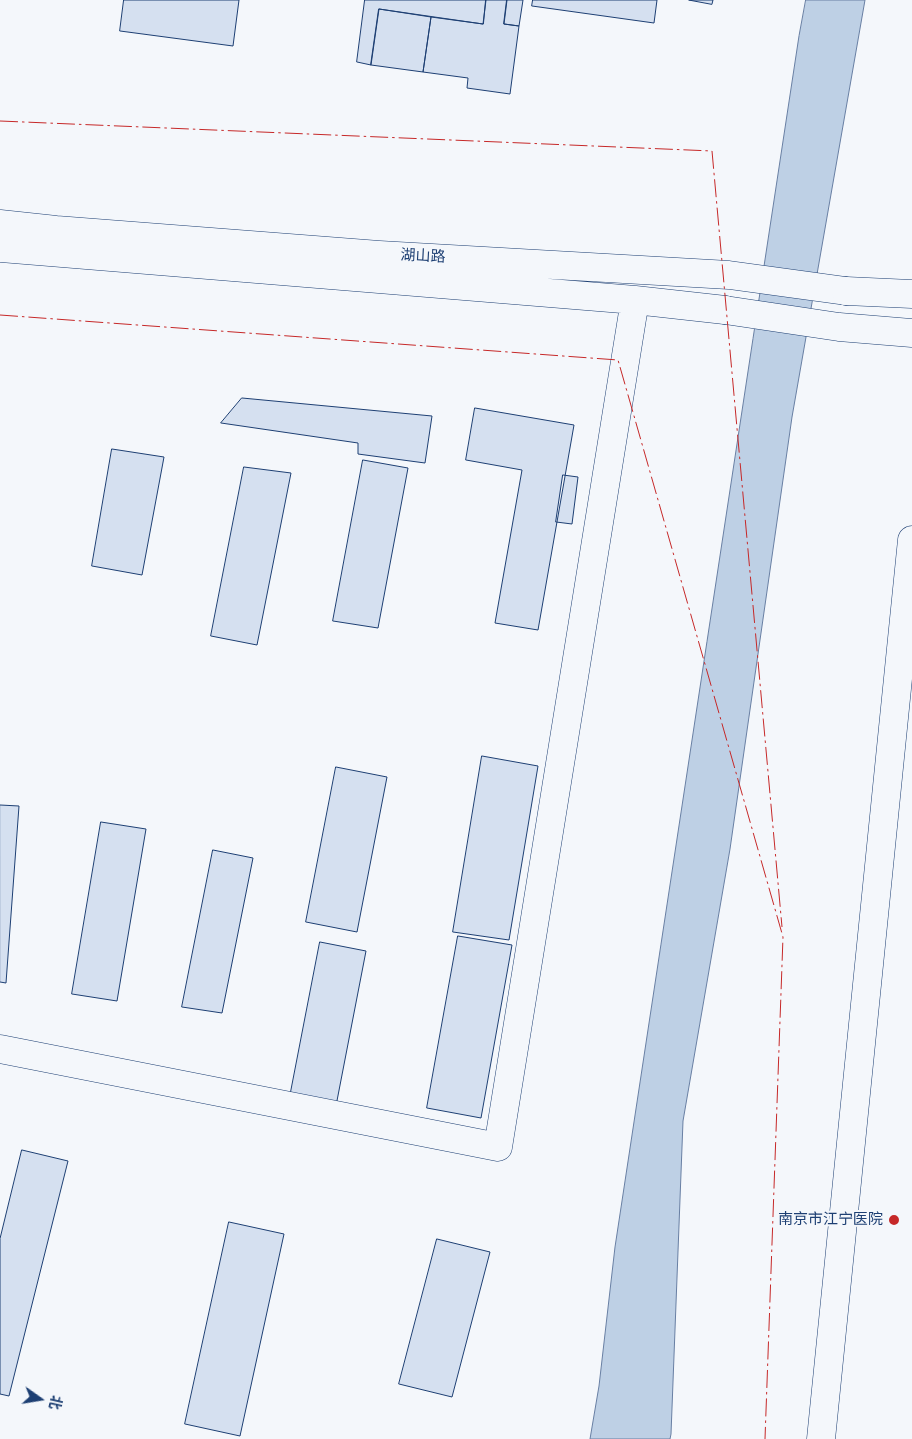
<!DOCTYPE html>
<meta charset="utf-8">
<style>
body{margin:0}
#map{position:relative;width:912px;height:1439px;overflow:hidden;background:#f4f7fb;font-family:"Nunito Sans","Noto Sans SC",sans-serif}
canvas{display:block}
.north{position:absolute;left:15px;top:1374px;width:50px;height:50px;-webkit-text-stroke:4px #f4f7fb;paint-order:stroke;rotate:103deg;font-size:14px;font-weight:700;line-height:20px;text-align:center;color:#1d3f73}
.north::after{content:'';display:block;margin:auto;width:18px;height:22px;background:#1d3f73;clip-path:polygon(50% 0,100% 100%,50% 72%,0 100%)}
</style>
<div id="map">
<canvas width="912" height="1439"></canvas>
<div class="north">北</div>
</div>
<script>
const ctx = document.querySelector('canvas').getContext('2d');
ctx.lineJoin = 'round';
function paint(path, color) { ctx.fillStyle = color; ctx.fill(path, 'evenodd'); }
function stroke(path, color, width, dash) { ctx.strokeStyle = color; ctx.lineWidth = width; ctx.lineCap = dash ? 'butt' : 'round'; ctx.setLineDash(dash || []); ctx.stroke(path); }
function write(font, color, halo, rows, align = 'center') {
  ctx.font = font + ' "Nunito Sans","Noto Sans SC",sans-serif'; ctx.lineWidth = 4; ctx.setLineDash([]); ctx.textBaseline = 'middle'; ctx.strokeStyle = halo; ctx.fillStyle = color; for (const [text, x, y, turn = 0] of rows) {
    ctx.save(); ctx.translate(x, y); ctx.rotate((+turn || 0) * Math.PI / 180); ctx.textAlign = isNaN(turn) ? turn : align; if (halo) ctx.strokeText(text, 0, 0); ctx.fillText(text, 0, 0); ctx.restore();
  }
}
const water = new Path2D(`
 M806,0h59l-73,417 -62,432 -47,272 -12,313 -1,5h-80l9,-53 16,-139 184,-1211z`);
paint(water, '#bed0e5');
stroke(water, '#687fa3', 1);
const building = new Path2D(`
 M124,0h115l-6,46 -113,-15z
 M365,0h121l-3,24 -104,-15 -8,56 -14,-3z
 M486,0h21l-3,24 15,2 -9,68 -43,-6 1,-10 -45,-6 8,-55 52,7z
 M507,0h16l-4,26 -15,-2z
 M533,0h124l-3,23 -122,-17z
 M689,0h24l-1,4z
 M379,9l52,8 -8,55 -52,-7z
 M242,398l190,18 -7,47 -67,-9v-11l-137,-20z
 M475,408l99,17 -36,205 -43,-7 27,-153 -56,-10z
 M112,449l52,8 -22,118 -50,-9z
 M363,460l45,8 -30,160 -45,-7z
 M244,467l47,6 -34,172 -46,-9z
 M563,475l15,2 -6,47 -16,-2z
 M482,756l56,10 -29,174 -56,-8z
 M336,767l51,10 -30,155 -51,-10z
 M0,805l19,1 -13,177 -6,-1z
 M101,822l45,7 -29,172 -45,-7z
 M213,850l40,8 -31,155 -40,-6z
 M458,936l54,9 -31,173 -54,-10z
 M320,942l46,9 -31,160 -46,-9z
 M22,1150l46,11 -59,235 -9,-2v-155z
 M229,1222l55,12 -44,202 -55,-12z
 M437,1239l53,13 -38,145 -53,-13z`);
paint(building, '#d5e0f0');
stroke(building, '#1d3f73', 1);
const minor = new Path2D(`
 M0,224l56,6 323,25 350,20 117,16
 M0,248l635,52 90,10
 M0,1049l498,98 137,-847
 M821,1439l91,-899`);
const major = new Path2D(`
 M846,291l66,3
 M725,310l114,17 73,6`);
stroke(minor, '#1d3f73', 29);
stroke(major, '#1d3f73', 29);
stroke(minor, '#f4f7fb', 28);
stroke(major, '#f4f7fb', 28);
stroke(new Path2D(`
 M0,121l712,30 70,776
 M0,315l618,45 165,577 -18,502`), '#c62828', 1, [18, 4, 2.5, 4]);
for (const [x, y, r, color] of [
 [894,1220,6,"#c62828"]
]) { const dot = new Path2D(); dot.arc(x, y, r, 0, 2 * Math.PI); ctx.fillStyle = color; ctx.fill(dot); stroke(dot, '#f4f7fb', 2); }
write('15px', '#1d3f73', '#f4f7fb', [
 ["湖山路",423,257,3]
]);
write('15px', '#1d3f73', '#f4f7fb', [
 ["南京市江宁医院",883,1220]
], 'right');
</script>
